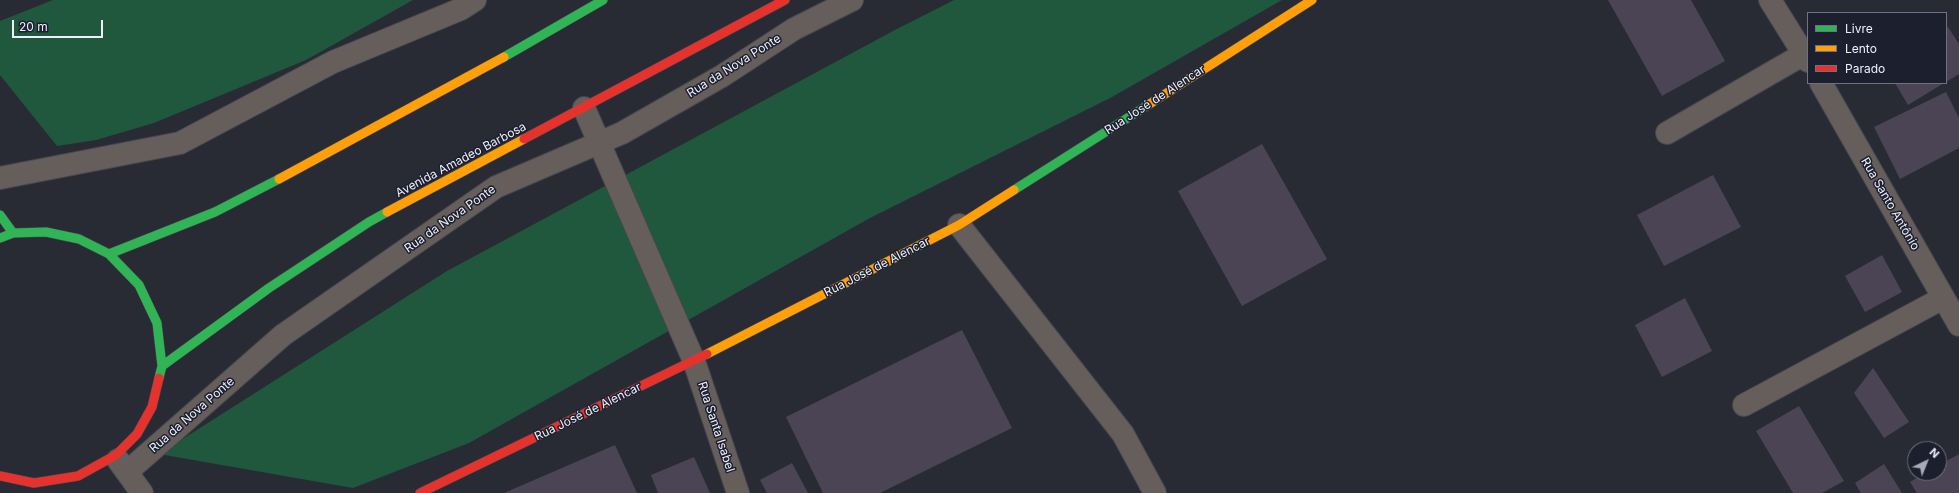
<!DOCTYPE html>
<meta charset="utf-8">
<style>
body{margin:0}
#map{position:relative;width:1959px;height:493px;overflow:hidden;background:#292b34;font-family:Inter,sans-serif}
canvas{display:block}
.legend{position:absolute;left:1807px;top:12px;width:140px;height:72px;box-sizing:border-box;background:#1b1f2e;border:1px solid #6f7280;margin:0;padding:5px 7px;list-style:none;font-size:12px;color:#edeffa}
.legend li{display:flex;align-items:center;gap:8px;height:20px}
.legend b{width:20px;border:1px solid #6f7280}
.north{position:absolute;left:1907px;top:441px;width:40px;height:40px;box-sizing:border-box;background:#1b1f2e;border:1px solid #6f7280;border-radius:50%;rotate:43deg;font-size:11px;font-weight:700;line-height:16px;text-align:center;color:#edeffa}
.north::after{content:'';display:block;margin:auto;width:14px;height:18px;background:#a8aab5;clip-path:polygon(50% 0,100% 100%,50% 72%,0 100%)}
.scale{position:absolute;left:12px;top:20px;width:91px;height:18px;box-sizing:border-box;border:2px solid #edeffa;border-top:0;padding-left:5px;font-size:12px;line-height:14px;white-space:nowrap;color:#edeffa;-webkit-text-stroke:3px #1b1f2e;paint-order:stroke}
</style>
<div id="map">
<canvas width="1959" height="493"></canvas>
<ul class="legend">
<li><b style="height:5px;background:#30b455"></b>Livre</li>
<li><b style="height:5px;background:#ff9f0a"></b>Lento</li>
<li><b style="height:5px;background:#e5322d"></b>Parado</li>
</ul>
<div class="north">N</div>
<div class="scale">20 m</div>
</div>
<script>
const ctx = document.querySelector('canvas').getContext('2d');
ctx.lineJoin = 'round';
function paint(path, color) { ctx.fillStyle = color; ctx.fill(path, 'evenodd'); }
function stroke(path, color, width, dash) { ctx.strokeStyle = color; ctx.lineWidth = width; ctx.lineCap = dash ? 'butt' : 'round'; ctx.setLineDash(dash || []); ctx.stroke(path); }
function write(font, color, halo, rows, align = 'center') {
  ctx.font = font + ' Inter,sans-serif'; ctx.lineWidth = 3; ctx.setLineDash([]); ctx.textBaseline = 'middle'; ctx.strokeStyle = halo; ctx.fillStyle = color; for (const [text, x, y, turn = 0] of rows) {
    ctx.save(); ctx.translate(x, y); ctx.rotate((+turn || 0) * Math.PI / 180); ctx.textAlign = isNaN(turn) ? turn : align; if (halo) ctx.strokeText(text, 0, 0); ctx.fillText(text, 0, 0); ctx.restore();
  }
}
paint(new Path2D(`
 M53,0h360l-107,60 -152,63 -58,17 -39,6 -57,-71v-54z
 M954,0h328l-170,97 -242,121 -401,225 -116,45 -194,-34 288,-183 446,-240z`), '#1f583c');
paint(new Path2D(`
 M1608,0h83l34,61 -63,35z
 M1948,27l11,17v30l-13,8v-54z
 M1895,83h49l-36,22z
 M1946,92l13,26v30l-59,31 -26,-52z
 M1262,144l65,115 -85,47 -64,-115z
 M1713,175l28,52 -77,39 -27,-51z
 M1882,255l20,37 -37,20 -20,-36z
 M1685,298l27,53 -50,26 -27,-52z
 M962,330l50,98 -132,65h-57l-37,-76z
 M1873,368l36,54 -25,16 -30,-45z
 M1799,406l45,75 -22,12h-29l-37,-62z
 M615,445l22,48h-133z
 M1959,454v39h-42l-7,-11 15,-9h14v-8z
 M694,457l16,36h-52l-7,-18z
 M792,463l16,30h-41l-7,-13z
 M1884,464l18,29h-41l-6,-10z`), '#4b4454');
const street = new Path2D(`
 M1770,0l38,61
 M1821,83l138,242
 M584,108l110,253 44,132
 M1667,133l137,-79
 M0,178l180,-35 153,-81 128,-53 14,-9
 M959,225l164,209 32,59
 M1744,405l199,-107
 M118,460l24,33
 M127,472l156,-137 213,-148 126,-54 100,-57 72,-47 58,-29`);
const fast = new Path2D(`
 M504,57l99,-57
 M1014,190l134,-85
 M0,215l13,18
 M0,238l13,-5 33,-1 33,7 30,15 30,31 18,38 5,43 -3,12
 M109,254l106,-42 64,-33
 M162,366l107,-78 100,-66 18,-10`);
const slow = new Path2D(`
 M1148,105l164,-105
 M279,179l225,-122
 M387,212l137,-73
 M707,354l252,-129 55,-35`);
const jam = new Path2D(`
 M524,139l261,-139
 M0,476l34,7 44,-7 38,-21 21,-21 15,-27 7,-29
 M420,493l287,-139`);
stroke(street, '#45474f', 24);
stroke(fast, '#45474f', 10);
stroke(slow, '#45474f', 10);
stroke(jam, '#45474f', 10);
stroke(street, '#665e5b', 22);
stroke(fast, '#30b455', 9);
stroke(slow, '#ff9f0a', 9);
stroke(jam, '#e5322d', 9);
write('12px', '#edeffa', '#1b1f2e', [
 ["Rua da Nova Ponte",734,66,-32],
 ["Rua José de Alencar",1155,100,-33],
 ["Avenida Amadeo Barbosa",461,160,-28],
 ["Rua Santo Antônio",1890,204,60],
 ["Rua da Nova Ponte",450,219,-35],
 ["Rua José de Alencar",877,267,-27],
 ["Rua José de Alencar",588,412,-26],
 ["Rua da Nova Ponte",192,415,-41],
 ["Rua Santa Isabel",716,427,72]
]);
</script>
